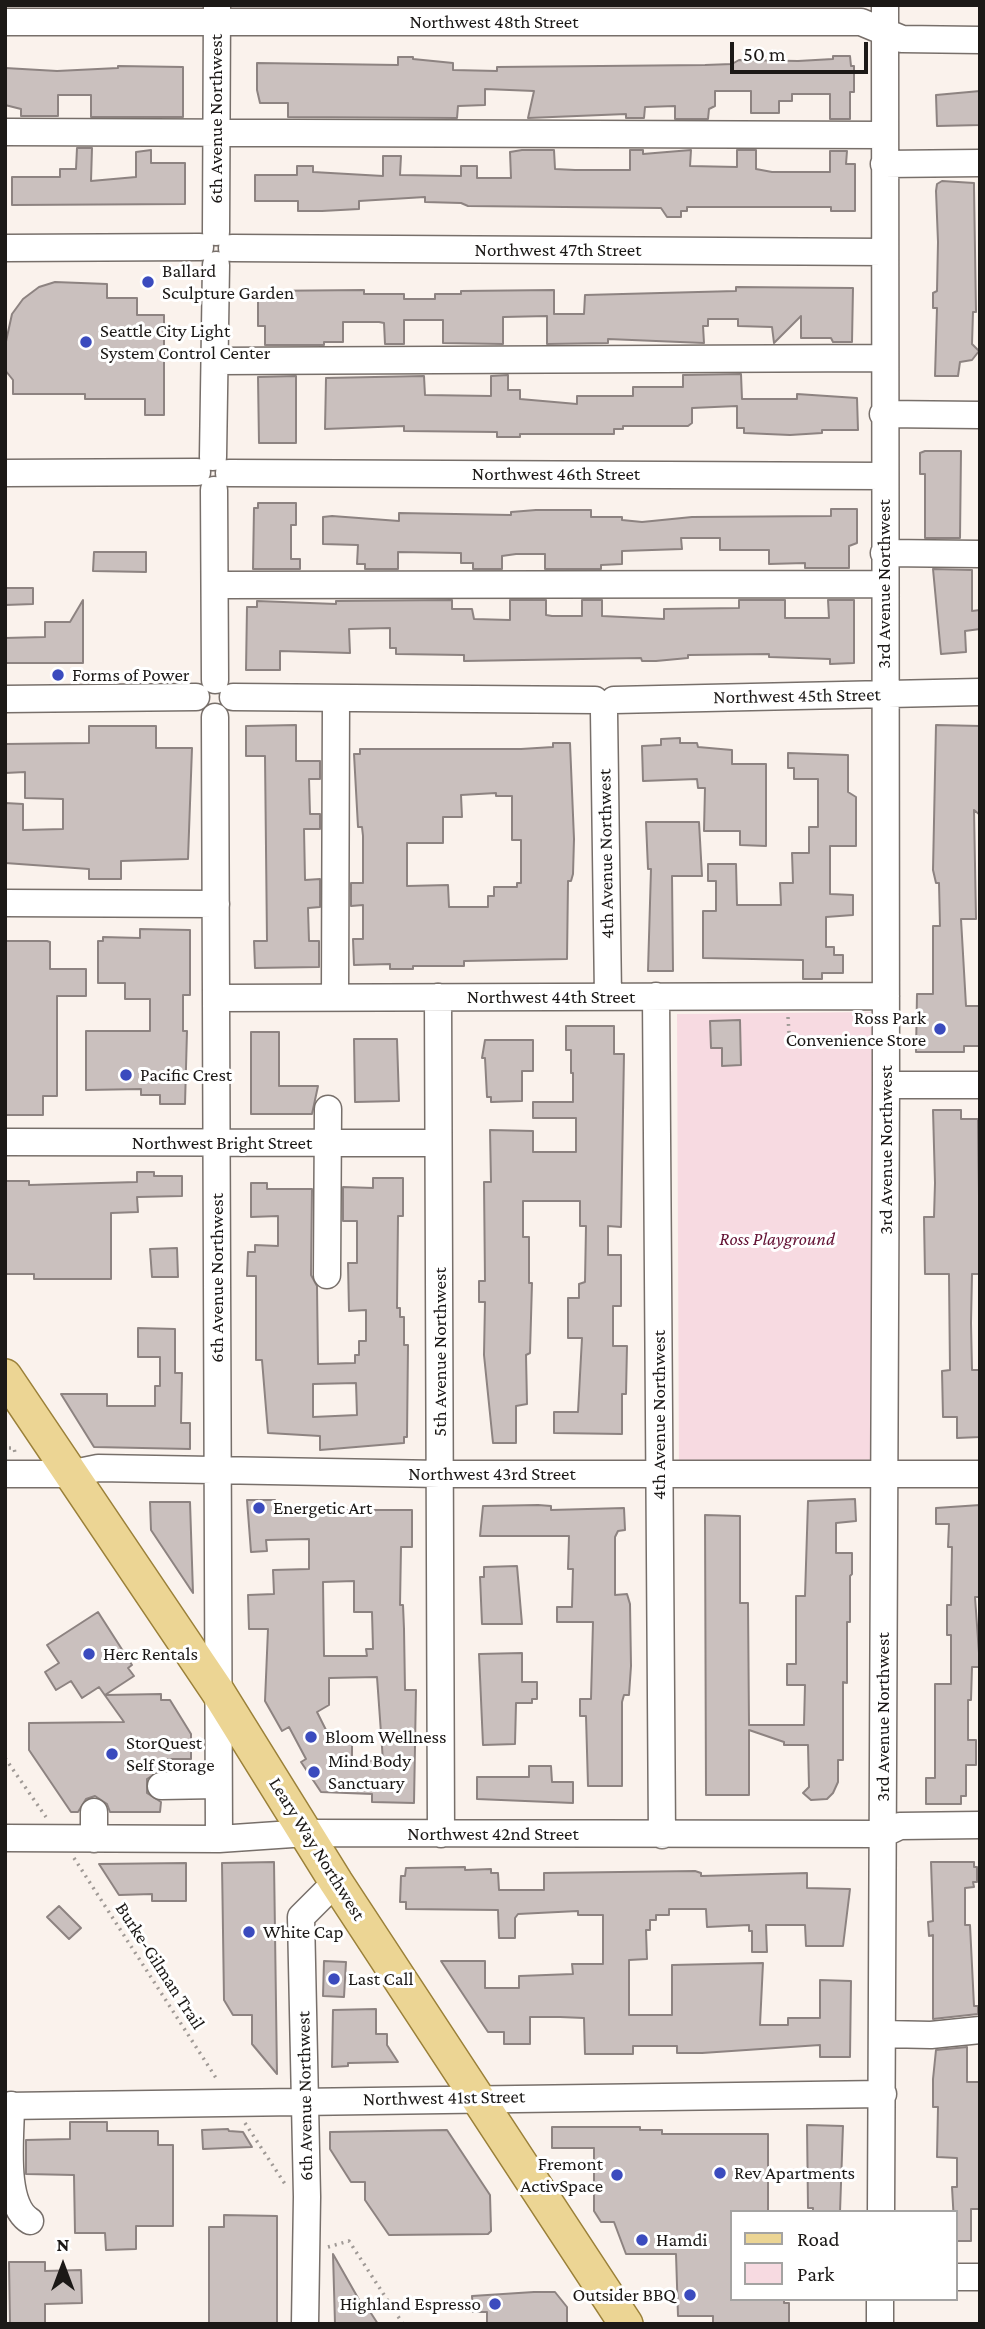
<!DOCTYPE html>
<style>
body{margin:0}
#map{position:relative;width:985px;height:2329px;overflow:hidden;background:#faf2ec;font-family:"Crimson Pro",serif}
canvas{display:block}
.frame{position:absolute;inset:0;border:7px solid #1c1917;pointer-events:none}
.legend{position:absolute;left:730px;top:2210px;width:228px;height:91px;box-sizing:border-box;background:#fff;border:2px solid #a4a3a2;margin:0;padding:9px 12px;list-style:none;font-size:21px;color:#1c1917}
.legend li{display:flex;align-items:center;gap:14px;height:35px}
.legend b{width:35px;border:2px solid #a4a3a2}
.north{position:absolute;left:28px;top:2231px;width:70px;height:70px;-webkit-text-stroke:5px #fff;paint-order:stroke;rotate:0deg;font-size:19px;font-weight:700;line-height:28px;text-align:center;color:#1c1917}
.north::after{content:'';display:block;margin:auto;width:24px;height:32px;background:#1c1917;clip-path:polygon(50% 0,100% 100%,50% 72%,0 100%)}
.scale{position:absolute;left:730px;top:42px;width:138px;height:32px;box-sizing:border-box;border:4px solid #1c1917;border-top:0;padding-left:9px;font-size:21px;line-height:24px;white-space:nowrap;color:#1c1917;-webkit-text-stroke:5px #fff;paint-order:stroke}
</style>
<div id="map">
<canvas width="985" height="2329"></canvas>
<div class="frame"></div>
<ul class="legend">
<li><b style="height:9px;background:#ecd594"></b>Road</li>
<li><b style="height:19px;background:#f7dae1"></b>Park</li>
</ul>
<div class="north">N</div>
<div class="scale">50 m</div>
</div>
<script>
const ctx = document.querySelector('canvas').getContext('2d');
ctx.lineJoin = 'round';
function paint(path, color) { ctx.fillStyle = color; ctx.fill(path, 'evenodd'); }
function stroke(path, color, width, dash) { ctx.strokeStyle = color; ctx.lineWidth = width; ctx.lineCap = dash ? 'butt' : 'round'; ctx.setLineDash(dash || []); ctx.stroke(path); }
function write(font, color, halo, rows, align = 'center') {
  ctx.font = font + ' "Crimson Pro",serif'; ctx.lineWidth = 6; ctx.setLineDash([]); ctx.textBaseline = 'middle'; ctx.strokeStyle = halo; ctx.fillStyle = color; for (const [text, x, y, turn = 0] of rows) {
    ctx.save(); ctx.translate(x, y); ctx.rotate((+turn || 0) * Math.PI / 180); ctx.textAlign = isNaN(turn) ? turn : align; if (halo) ctx.strokeText(text, 0, 0); ctx.fillText(text, 0, 0); ctx.restore();
  }
}
paint(new Path2D(`
 M876,1012v452l-197,2 -2,-452z`), '#f7dae1');
const building = new Path2D(`
 M833,56h17l1,10h3v26h-4v27h-20v-25h-38v7h-13v12h-28v-22h-36v15l-6,3 -1,10h-33v-13l-30,1 -1,11h-18v-4l-98,4 6,-27 -49,-2v16l-27,1 -1,12 -169,-1v-14h-28l-3,-13v-27l141,2v-8h15v2l40,4v7l44,1v-4l208,-2 27,-1 7,-4 59,1 35,-2z
 M118,66l65,1v50h-92v-22h-33v21h-37v-7l-16,-4v-37l52,3 61,-3z
 M980,91v34l-43,1 -1,-31z
 M77,148h15l-1,33 45,-4v-25l15,-2v13h34v41l-173,1v-28h48v-8h16z
 M522,150h32l1,19 20,1h55v-20h13v4l48,-4 -1,16 47,1v-17h19v19l16,3h58v-21h17l-1,13h9v47h-24v-4h-144v4h-6v6h-14l-6,-9 -193,-2 -7,-3 -36,-1v-5l-66,4v8l-37,2h-24v-10h-43v-26h42v-9h16v6l70,4v-20h18l-1,19 61,1v-10h16v12h34l-1,-26z
 M942,181l32,2v5l2,124h-3l-1,32 7,7 -7,9 -12,2 -2,14h-23l2,-68h-4v-15l4,-2 1,-49 -2,-51 1,-7z
 M55,282l52,2v14h30v17h27v100h-19v-16h-60v-5h-72v-14l-8,-10v-24l7,-32 11,-15 16,-12z
 M736,287l117,1 -1,54h-19l-2,-4h-30v-22l-27,27 -2,-16 -34,-1v-7h-30v7h-5l1,17 -96,-4v4l-61,1v-28l-44,1v27l-60,-1v-23h-39v24h-19l-1,-21 -5,-1h-36v20h-19v3h-59v-19h-7v-35l106,-1v4h40v5h31v-5h26v-3l93,-1v24h30l1,-19 151,-4z
 M741,374l1,25h55v-5l60,4 1,32h-36v3l-32,2 -46,-2v-5h-7v-22l-45,2v15l-4,3h-65v3h-9v5h-94v3h-23v-5l-93,-1v-5l-79,3 1,-51 98,-2 1,19 66,1v-20l17,-1v15h12v9l57,5v-8h56v-9h50v-12z
 M296,376v67h-37l-1,-66z
 M925,451h36l-1,87h-35v-64h-5v-21z
 M258,503h38v22h-5v34h9v10h-47l1,-61h4z
 M831,509h26v34l-8,3v22h-44v-5l-36,1v-14h-49v-12h-39l1,11 -60,2v13l-21,1v4h-56v-15h-29l-14,2v13h-29v-6h-12v-10l-63,-1v17h-33v-5h-8l1,-19 -35,-1v-27l9,-1 67,5v-8l112,2v-3l25,-2h55v7h31v3l20,2 50,-5 139,-1z
 M94,552h52v20l-53,-1z
 M933,569l39,1v41l8,-1v19l-15,2 1,21 -25,2z
 M5,588h28v16l-28,1z
 M83,600v63h-78v-25l40,-1v-15h25z
 M452,600v9h20l2,10 36,1v-20h36v15l6,1h30v-16h20v16l62,3v-10l75,-1v-8h46v18h44l-1,-18h26v63l-24,1v-5l-61,-2v-3l-81,1v3l-32,3h-14l-1,-3 -177,3v-6l-68,-1v-6h-6v-20l-41,1 1,24 -70,-2v19h-34l1,-63h10v-6l79,3v-3z
 M296,725v36h24v18h-11l1,35h10v15h-16l1,51 15,-1v28l-12,1 1,33h10v26l-64,1 -1,-27h13l-2,-185h-19v-30z
 M936,725l44,1v89l-6,-5 2,109h-15l5,87h14v40h-16v6h-48l1,-58h16v-68h7l-1,-43h-3l-3,-13z
 M89,726h67v22h36l-4,111 -67,2v18h-32v-10l-84,-6v-60l18,1v26l40,-1v-30l-38,-1v-26l-20,1v-29l84,-1z
 M680,738v5h17l1,4 34,3v14h34v82l-26,-1v-14h-36l1,-43h-7l-1,-9 -54,2 -1,-35 19,-1v-6z
 M553,743h17l4,96 -1,35 -2,7h-3l-1,78 -103,2v5h-51v3h-23v-5l-36,1 -1,-26h10v-34l-12,1v-23h12v-47l-1,-9h-4l-4,-73h6v-5h161l32,-2zM496,793v3h16v44h9v43h-4v4h-23v9h-6v11h-39l-1,-22 -41,1v-43h36v-26h19l-1,-22z
 M788,753l60,2v37l8,5v49h-26v48l23,1v20l-27,2v30h8v8h9v18h-21v6h-19v-19l-100,-2v-47h13v-30h-8v-17h28l1,41h44l-1,-22h13l-1,-30h17v-26h9v-48h-24v-11h-6z
 M646,822h53l3,54h-30l1,95h-25l3,-102h-3z
 M140,929l50,1v65h-7v36h4l-2,73h-25v-9h-19v-6l-55,1v-59h64v-32h-25v-16h-27v-42h5v-4l37,1z
 M5,941h42l3,1v27h36v27h-29v100h-14v19h-38z
 M740,1020l1,45 -19,1v-18h-11l-1,-27z
 M566,1026h48v28h10l-3,173 -13,-1v29h13v51h-8v40h14l-1,48h-4v40l-68,-1v-21h24l4,-74h-14v-40h11v-14l6,-2 1,-56h-6v-25h-57v36h6v46h3l-2,70 -4,2 1,49 -11,2v37h-23l-9,-88 1,-53h-6v-21h6l-1,-99h7l-1,-52 43,1v21h43v-34h-43v-16h40v-29h-2v-23h-5z
 M251,1032h28v54h39l-6,28h-61z
 M354,1039h43l2,62 -44,1z
 M485,1040h48v31h-11v30l-31,1v-5h-4l-2,-39h-3z
 M933,1110h28v9h17l2,155h-8l-1,49 1,47h8v67l-23,1v-21h-14l-1,-46 8,-1 -1,-96h-24l-1,-57h10l1,-34z
 M137,1172h17v4h28v20l-45,1 1,15 -27,1v66h-77v-5h-29v-93h24v4l108,-3z
 M373,1178h30v38h-5l-1,92h3v9h4v28h4l-1,92h-3v6l-84,7v-14l-52,-3 -6,-73h-6v-84h-9l1,-24h7v-7l23,1v-30l-27,1v-34h16v6h45l-1,86 6,11 1,78 37,-1v-8h4v-14h7v-31l-17,1 -1,-48h9v-42h-14v-34l30,1zM356,1383l1,32 -44,2v-33z
 M177,1248l1,29h-26l-2,-28z
 M138,1328l37,1v44h7l-1,50h9v26l-96,-2 -33,-53h46v12h48v-20h5v-29h-22z
 M855,1499l1,22 -20,2v30h16v21l-2,2v46h-3v61l-4,-1v78h-5v22l-5,11 -6,6 -16,1 -8,-7 6,-6 -1,-42h-24v-3l-35,-12v65h-43l-1,-280 35,1v87h8l1,122h55l1,-40h-18v-21h9v-68h9l3,-95z
 M247,1500h28v10h137v37h-11l-1,58h3l1,24 1,61h11l-2,113 -42,-1v-8l-51,-2 -20,-30 5,-3 -17,-32 -7,4 -17,-30 3,-72h-19l-1,-34 26,-1 -1,-24 36,-1v-30l-43,1 1,11 -16,1zM354,1581v31h18l1,37h-7l1,7h-43l-1,-74zM377,1677l6,84h-31v-21h-21l-14,-28 12,-7v-27z
 M150,1502h40l3,91 -42,-63z
 M538,1505l13,1v4l73,-2 1,22 -7,1 -3,6v58l12,-1 3,10 1,62 -2,29h-5l-2,7v84h-34l-2,-70h-6v-17h11l2,-77h-36v-15h15l1,-38h-5l1,-33h-89l3,-30z
 M980,1505v92h-5l5,70h-8l-1,33h-3v40h8v25h-10v31h-5v8h-35v-26h9v-94h16v-49h-4v-30h4l1,-58h-4l1,-23h-13v-16z
 M517,1566l5,58h-40l-2,-47h4v-10z
 M98,1612l34,53 -4,3 6,8 -29,19 56,-1v6h9l21,34v25h-30v11l-14,9v14l14,9 -1,10h-50l-3,-8 -12,-8 -9,3 -8,13h-7l-42,-62v-27l95,-1 -25,-35 -17,11 -11,-17 -15,9 -11,-18 14,-9 -12,-18z
 M522,1653v29h15v17h-5v4h-16l-1,41 -32,1 -4,-91z
 M529,1766h22l1,16h21v21l-96,-4v-22h52z
 M274,1862l3,212 -25,-30v-29h-19l-9,-15 -2,-137z
 M931,1862h43v5h3v15h-4l1,5 -9,1v37h5l4,81h4v8l-45,5v-84l-4,1 -1,-14 5,-1z
 M186,1863v38h-34v-7l-33,1 -20,-31z
 M465,1867v3l26,-1v4h7l1,17h45v-17l151,-2 6,2v3l106,-3v15l43,1 -7,57h-37l-1,-21h-39l1,27h-15v-21h-3v-6l-42,2 -1,-18h-37v6h-13v5h-6v10h-4l1,29 -18,1v55h43v-50l91,-2 -3,62h28v-7h32v-38l31,1 -1,76h-30v-12l-118,8h-25v-7h-44v8h-48l-1,-36 -24,-1h-30v27h-26v-12h-16l-47,-71h44v27h34v-12l54,-2 -1,-10h31v-49h-25v-4l-60,3 -3,4v20h-16l-1,-28 -92,-1v-7h-6l1,-26h4l1,-8z
 M59,1906l22,22 -12,11 -22,-22z
 M324,1961l22,1 -2,35 -21,-1z
 M376,2009v25h11v11l11,17 -50,1v3l-16,1 1,-57z
 M967,2047v35h13v127h-9v32h-16l-3,-54h5v-29l-20,-1 1,-50h-5v-28l3,-29z
 M70,2122h37v9h51v14h15v81h-37v23l-30,1 -1,-17h-30l-1,-58 -48,-1v-34l44,-1z
 M807,2125l36,1 -3,86h-27v-4h-5z
 M552,2127h88v3h22v4h106v78h-37v87h53v4h5v21h-76v-8h-35l-2,-62h-50l-12,-32h-13l-7,-11v-63h-42z
 M228,2129l1,2 14,1 9,15 -49,2 -1,-19z
 M447,2130l43,65 1,36 -3,3 -99,1 -24,-35v-18h-14l-21,-33v-17z
 M224,2215l53,1v108h-68v-97h15z
 M333,2254l29,51 3,-1 13,20h-43z
 M9,2262h36v9l36,-1 1,33 -37,1v20h-35z
 M534,2292h21l12,15v17h-80v-12h-14l-1,-16z`);
paint(building, '#cac0be');
stroke(building, '#8d8381', 2);
const minor = new Path2D(`
 M5,22h856l41,17 78,1
 M5,132l879,3
 M884,164l96,-1
 M216,232l1,-226
 M5,248l195,-1
 M232,248l652,4
 M216,361l667,-3
 M883,414l97,1
 M213,457l3,-192
 M5,473l192,-1
 M229,473l654,3
 M214,490l1,190
 M884,553l96,1
 M215,585l669,-1
 M233,697l362,3
 M5,699l191,-2
 M614,700l366,-8
 M604,712l4,284
 M215,717l4,1122
 M5,903l211,1
 M656,996l6,839
 M335,997l1,-299
 M438,997l3,837
 M216,998l670,-2
 M886,1085h94
 M5,1142l433,1
 M327,1275l1,-166
 M5,1474h64l29,-6 342,6h540
 M161,1786l57,-1
 M94,1812v27
 M5,1838l214,1 88,-6 576,1 17,-8 80,-1
 M883,2034l48,1 49,-5
 M11,2105c0,31 -9,99 19,116
 M5,2106l878,-12
 M881,2212l5,-1127 -1,-1080
 M955,2277h25
 M305,2324l2,-127 -6,-280 35,-35
 M880,2324v-25`);
const major = new Path2D(`
 M5,1376l213,316 118,190 290,442`);
stroke(minor, '#776f6a', 29);
stroke(major, '#9b8139', 36);
stroke(new Path2D(`
 M788,1017l1,16
 M9,1448h5l1,5
 M5,1758l41,59
 M74,1858l144,223
 M245,2123l40,61
 M328,2247l21,-6 54,83`), '#a09a96', 3.5, [2, 5]);
stroke(minor, '#fff', 26);
stroke(major, '#ecd594', 33);
for (const [x, y, r, color] of [
 [148,282,7,"#3b4bbe"],
 [86,342,7,"#3b4bbe"],
 [58,675,7,"#3b4bbe"],
 [940,1029,7,"#3b4bbe"],
 [126,1075,7,"#3b4bbe"],
 [259,1508,7,"#3b4bbe"],
 [89,1654,7,"#3b4bbe"],
 [311,1737,7,"#3b4bbe"],
 [112,1754,7,"#3b4bbe"],
 [314,1772,7,"#3b4bbe"],
 [249,1932,7,"#3b4bbe"],
 [334,1979,7,"#3b4bbe"],
 [720,2173,7,"#3b4bbe"],
 [617,2175,7,"#3b4bbe"],
 [642,2240,7,"#3b4bbe"],
 [690,2295,7,"#3b4bbe"],
 [495,2304,7,"#3b4bbe"]
]) { const dot = new Path2D(); dot.arc(x, y, r, 0, 2 * Math.PI); ctx.fillStyle = color; ctx.fill(dot); stroke(dot, '#fff', 2.5); }
write('19px', '#1c1917', '#fff', [
 ["Northwest 48th Street",494,22],
 ["6th Avenue Northwest",216,119,-90],
 ["Northwest 47th Street",558,250],
 ["Northwest 46th Street",556,474],
 ["3rd Avenue Northwest",884,584,-90],
 ["Northwest 45th Street",797,696,-1],
 ["4th Avenue Northwest",606,854,-91],
 ["Northwest 44th Street",551,997],
 ["Northwest Bright Street",222,1143],
 ["3rd Avenue Northwest",886,1150,-90],
 ["6th Avenue Northwest",217,1278,-90],
 ["5th Avenue Northwest",440,1352,-90],
 ["4th Avenue Northwest",659,1415,-90],
 ["Northwest 43rd Street",492,1474],
 ["3rd Avenue Northwest",883,1717,-90],
 ["Northwest 42nd Street",493,1834],
 ["Leary Way Northwest",317,1849,58],
 ["Burke-Gilman Trail",160,1966,57],
 ["6th Avenue Northwest",305,2096,-91],
 ["Northwest 41st Street",444,2098,-1]
]);
write('19px', '#1c1917', '#fff', [
 ["Ballard",162,271],
 ["Sculpture Garden",162,293],
 ["Seattle City Light",100,331],
 ["System Control Center",100,353],
 ["Forms of Power",72,675],
 ["Ross Park",926,1018,"right"],
 ["Convenience Store",926,1040,"right"],
 ["Pacific Crest",140,1075],
 ["Energetic Art",273,1508],
 ["Herc Rentals",103,1654],
 ["Bloom Wellness",325,1737],
 ["StorQuest",126,1743],
 ["Self Storage",126,1765],
 ["Mind Body",328,1761],
 ["Sanctuary",328,1783],
 ["White Cap",263,1932],
 ["Last Call",348,1979],
 ["Fremont",603,2164,"right"],
 ["ActivSpace",603,2186,"right"],
 ["Rev Apartments",734,2173],
 ["Hamdi",656,2240],
 ["Outsider BBQ",676,2295,"right"],
 ["Highland Espresso",481,2304,"right"]
], 'left');
write('italic 19px', '#631133', '#fff', [
 ["Ross Playground",777,1239]
]);
</script>
